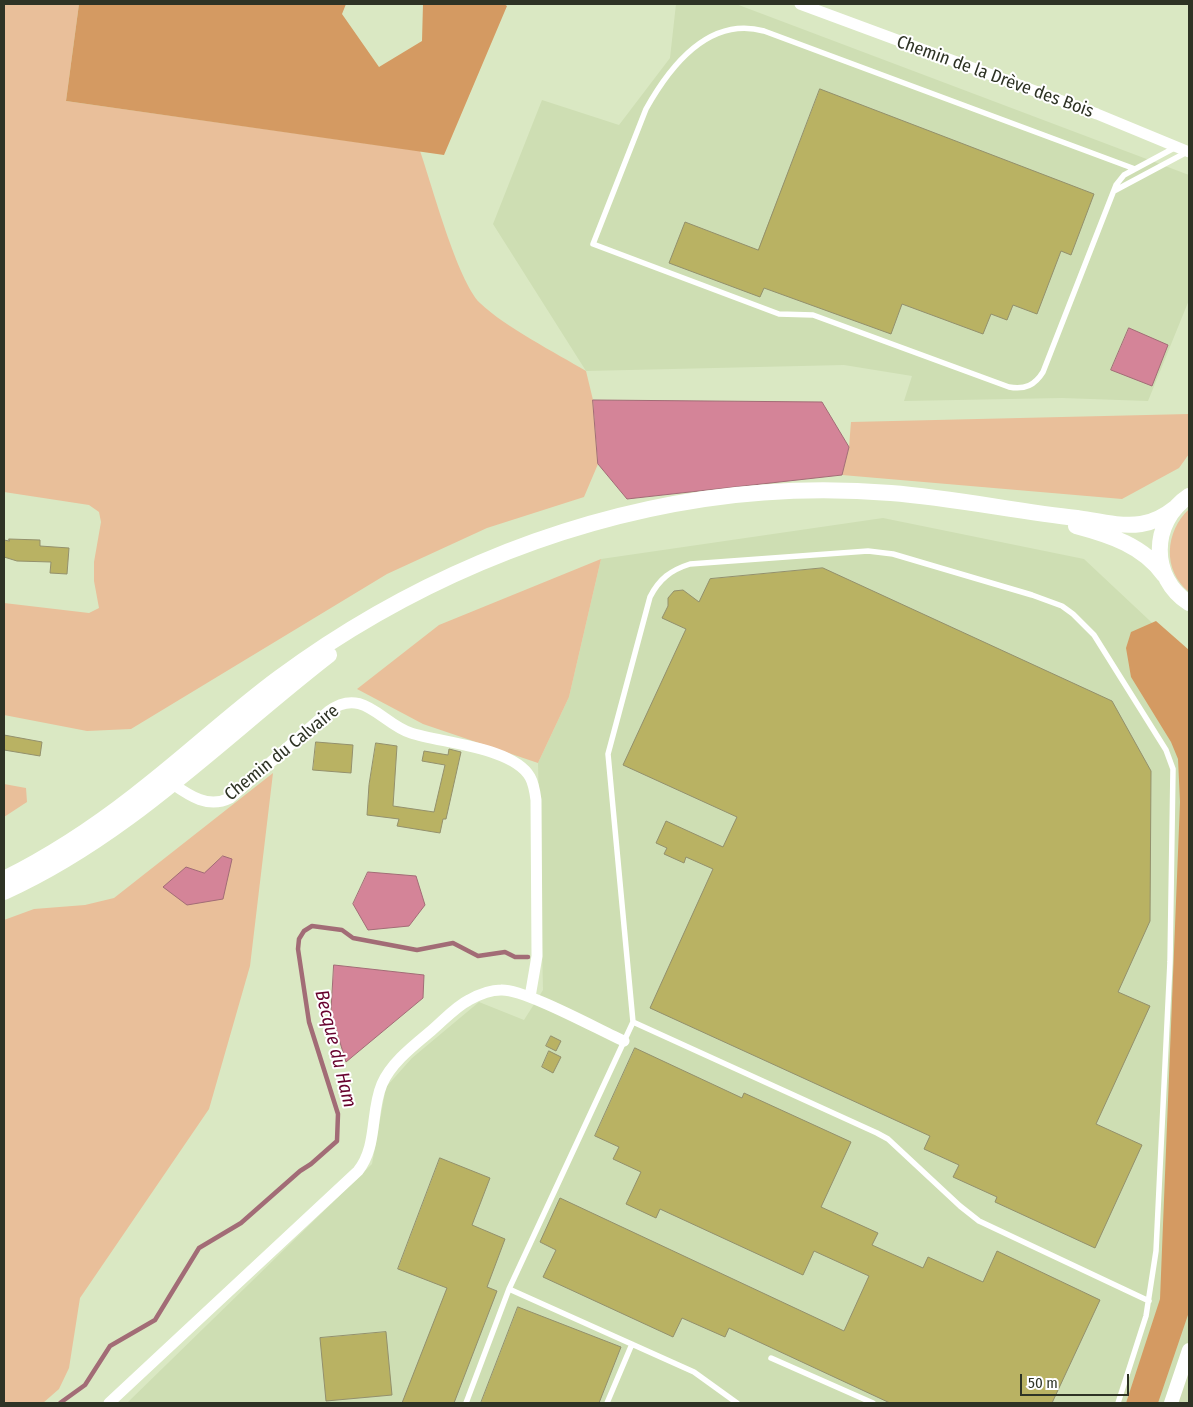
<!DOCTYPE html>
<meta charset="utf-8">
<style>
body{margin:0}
#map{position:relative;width:1193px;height:1407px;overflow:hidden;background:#dae8c3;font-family:"Fira Sans Condensed",sans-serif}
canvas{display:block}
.frame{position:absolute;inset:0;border:5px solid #2e3325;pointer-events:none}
.scale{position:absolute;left:1020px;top:1374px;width:109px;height:22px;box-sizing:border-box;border:2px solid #2e3325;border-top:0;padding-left:6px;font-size:15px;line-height:18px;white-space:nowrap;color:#2e3325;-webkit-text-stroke:4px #fff;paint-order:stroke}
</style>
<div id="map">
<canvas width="1193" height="1407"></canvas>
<div class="frame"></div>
<div class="scale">50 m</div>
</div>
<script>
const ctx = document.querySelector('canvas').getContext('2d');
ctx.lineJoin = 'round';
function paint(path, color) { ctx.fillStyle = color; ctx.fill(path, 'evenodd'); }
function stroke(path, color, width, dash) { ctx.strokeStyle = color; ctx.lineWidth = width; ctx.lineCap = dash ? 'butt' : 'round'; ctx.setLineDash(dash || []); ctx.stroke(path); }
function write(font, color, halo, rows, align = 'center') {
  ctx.font = font + ' "Fira Sans Condensed",sans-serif'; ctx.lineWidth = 4; ctx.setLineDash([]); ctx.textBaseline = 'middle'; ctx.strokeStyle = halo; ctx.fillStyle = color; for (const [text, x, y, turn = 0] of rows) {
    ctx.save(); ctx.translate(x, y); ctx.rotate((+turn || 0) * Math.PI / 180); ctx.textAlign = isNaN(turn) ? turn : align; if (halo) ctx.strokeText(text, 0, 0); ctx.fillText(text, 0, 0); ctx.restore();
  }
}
paint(new Path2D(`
 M676,4h60l453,171v125l-41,101 -86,-3 -158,3 8,-25 -68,-11 -258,6 -93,-147 49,-124 77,25 51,-67z
 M883,518l201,41 97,91 8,22v731h-1062l245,-239 14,-77 26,-29 67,-56 45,18 19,-30 -5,-227 31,-66 32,-138z`), '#cedeb3');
paint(new Path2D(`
 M4,4h75l-13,97 354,50c12,34 37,129 60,152 25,24 76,50 106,68l7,29 5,64 -14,33 -97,31 -100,46 -256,155 -44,2 -83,-16v-112l85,10 10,-5 -5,-27v-19l7,-40 -2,-10 -10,-7 -85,-13z
 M1189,414v40l-10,14 -57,31 -280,-24 7,-28 2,-25z
 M1189,509v83c-27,-22 -24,-60 0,-83z
 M601,559l-32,138 -31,66 -115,-39 -66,-35 82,-64z
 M273,773l-23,193 -41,143 -129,189 -11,70 -10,21 -16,14h-39v-483l30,-11 51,-4 29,-7z
 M4,784l22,4 1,14 -23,15z`), '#e9bf9a');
paint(new Path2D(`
 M79,4h267l-4,10 37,53 43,-26 1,-37h81l3,2 -63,149 -378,-54z
 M1156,621l33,29v662l-31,91h-32l34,-104 20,-497 -2,-43 -7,-17 -40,-65 -5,-29 5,-16z`), '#d49a62');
const water = new Path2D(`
 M1129,328l39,17 -16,41 -41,-16z
 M593,400l229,2 27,45 -7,28 -215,24 -29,-35z
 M223,856l9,3 -9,40 -36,6 -24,-18 23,-20 18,6z
 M368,872l48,4 9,29 -16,21 -41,4 -15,-26z
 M334,965l90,10 -1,23 -77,64 -15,-49z`);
paint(water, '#d48498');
stroke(water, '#a26c76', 1);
stroke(new Path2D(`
 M60,1403l25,-18 25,-39 45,-26 44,-72 42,-25 59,-52 11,-7 26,-23 1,-27 -29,-92 -11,-73 1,-10 5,-8 8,-5 30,4 11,8 64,12 36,-7 25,13 27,-4 10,5h13`), '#a26c76', 4.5);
const building = new Path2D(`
 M820,89l274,105 -23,61 -10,-4 -24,63 -24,-9 -6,15 -16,-6 -8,20 -81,-30 -11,30 -127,-46 -4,9 -91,-34 16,-41 73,28z
 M9,539l31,1v6l29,2 -2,26 -17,-1 1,-11 -34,-1 -13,-4v-17l5,1z
 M823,568l289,133 39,70 -1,150 -32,71 32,14 -54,118 46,21 -47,103 -100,-46 2,-5 -44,-20 6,-12 -35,-16 6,-13 -280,-128 63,-139 -27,-12 -2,6 -20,-9 3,-6 -11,-5 10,-22 57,26 14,-30 -114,-52 63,-136 -24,-11 6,-12v-8l6,-7 9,-1 16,12 11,-23z
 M4,735l38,7 -2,14 -36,-6z
 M316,742l37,3 -2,28 -38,-3z
 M376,743l21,3 -4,60 41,6 11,-47 -23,-4 2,-10 24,4 1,-6 12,3 -15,67h-3l-3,14 -43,-7 2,-7 -32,-4 2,-30z
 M551,1036l10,5 -5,10 -10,-5z
 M635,1048l107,50 2,-5 107,49 -30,65 57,26 -6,12 51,23 5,-11 55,25 14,-31 103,49 -48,103h-162l-161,-75 -4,9 -43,-19 -9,19 -130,-60 13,-27 -16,-8 20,-44 284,133 25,-55 -55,-25 -11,24 -143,-66 -4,9 -30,-14 15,-32 -28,-13 6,-12 -24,-11z
 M549,1051l12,6 -8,16 -11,-6z
 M440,1158l50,20 -18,47 33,14 -18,48 10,4 -43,112h-52l45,-115 -49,-19z
 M518,1307l103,40 -22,56h-118z
 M386,1332l6,63 -66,6 -6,-63z`);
paint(building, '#b9b263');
stroke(building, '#93906c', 1);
stroke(new Path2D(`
 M1135,169l-371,-138c-55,-15 -94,35 -118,78l-53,135 186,70 34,1 196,72c16,3 26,-2 34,-15l73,-187 8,-10 52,-28
 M1114,191l73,-39
 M633,1022l-25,-268 42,-157c9,-18 21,-27 40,-33l178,-13 25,3 139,41 30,11 11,8 21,21 72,115 7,19 -3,193 -14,289 -10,65 -28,87
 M509,1289l185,83 43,31
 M771,1358l102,45
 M466,1403l43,-114 124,-267 244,111 11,6 72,67 19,15 170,80
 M607,1403l25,-59`), '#fff', 5.5);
stroke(new Path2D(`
 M800,4l297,110 92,38
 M167,780c19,13 39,30 63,18l99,-87c34,-25 53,13 82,22 30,10 102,14 119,44 4,7 5,15 6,23l1,156 -7,41
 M109,1403l249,-232c20,-25 12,-59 24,-87 9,-21 31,-38 49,-53 12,-10 24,-24 38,-31 9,-5 22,-10 32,-10 24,-1 98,40 123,51`), '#fff', 11);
stroke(new Path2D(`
 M1171,1403l18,-53`), '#fff', 14);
stroke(new Path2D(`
 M1189,496c-39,26 -39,82 0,107
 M1076,526c34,9 68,20 88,49
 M4,879c46,-23 89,-51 130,-83 50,-38 95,-81 145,-118 124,-92 272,-156 425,-179 61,-9 125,-11 187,-6 62,5 124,18 186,25 20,3 44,9 64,6 14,-2 24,-8 34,-16
 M4,892c124,-56 219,-155 325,-237`), '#fff', 16);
write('18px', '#2e3325', '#fff', [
 ["Chemin de la Drève des Bois",995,77,20],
 ["Chemin du Calvaire",282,753,-39]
]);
write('italic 19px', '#67022e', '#fff', [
 ["Becque du Ham",335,1049,76]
]);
</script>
